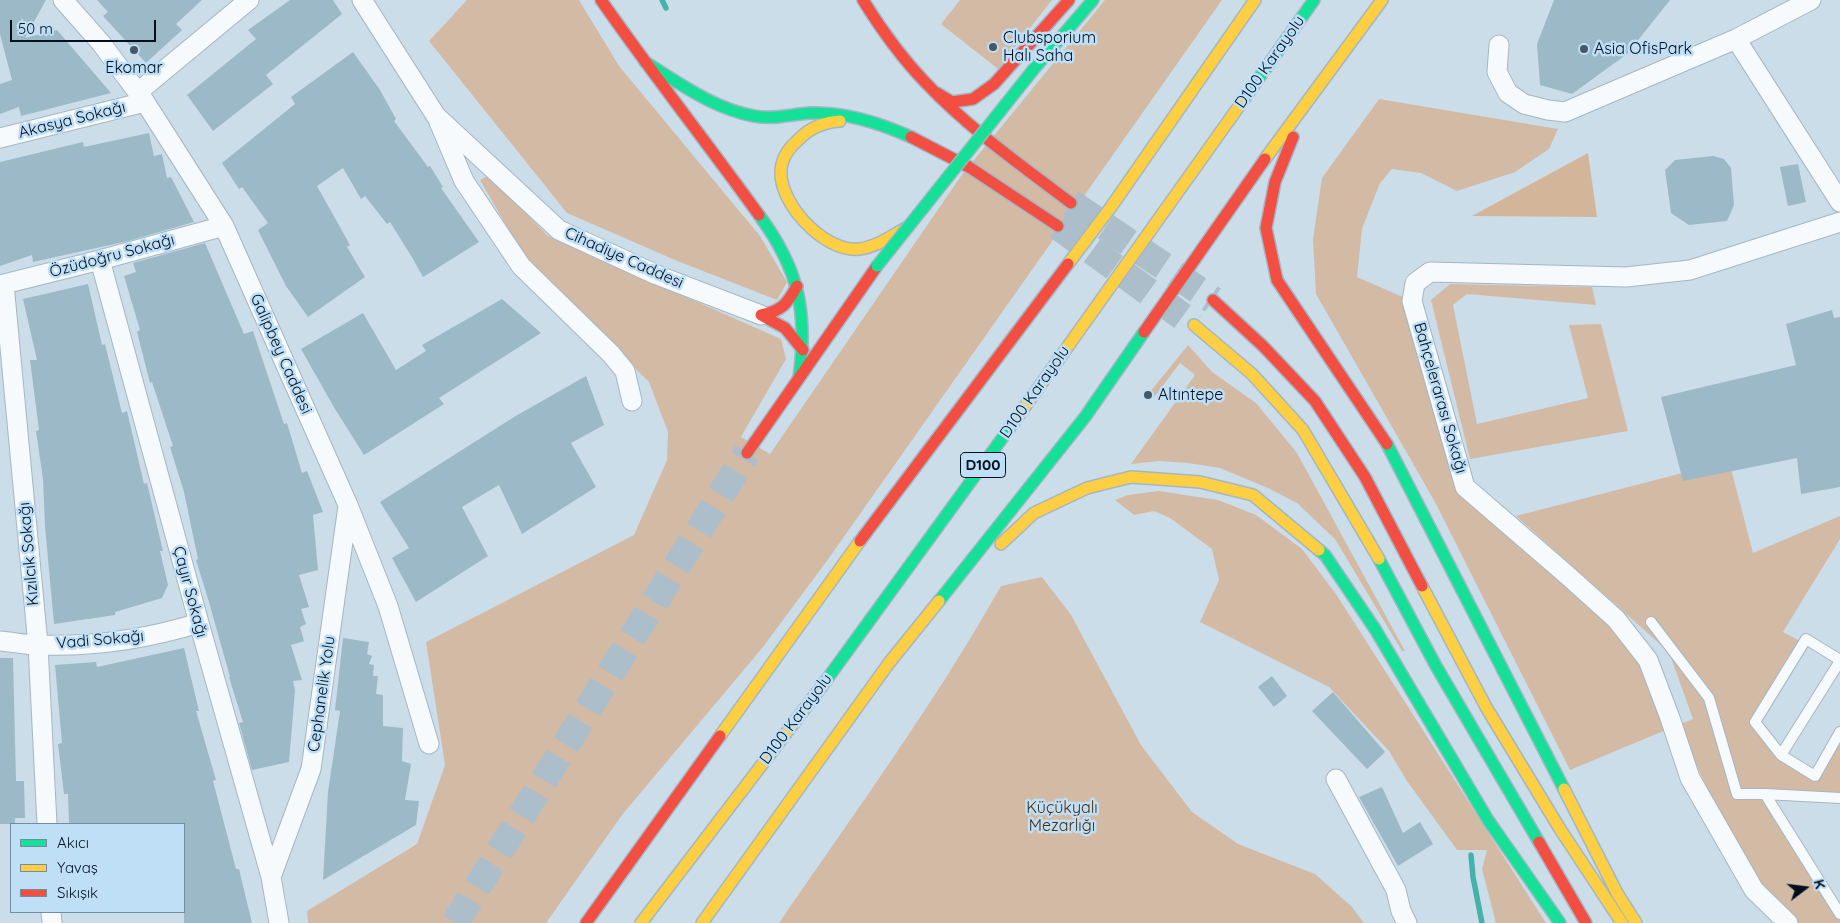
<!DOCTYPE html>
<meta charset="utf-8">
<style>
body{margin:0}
#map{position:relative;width:1840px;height:923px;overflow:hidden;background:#ccddea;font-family:Quicksand,sans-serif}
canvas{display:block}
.legend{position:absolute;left:10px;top:823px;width:175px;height:90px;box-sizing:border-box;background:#bfdff7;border:1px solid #738ca0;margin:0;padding:6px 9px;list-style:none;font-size:15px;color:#000f1d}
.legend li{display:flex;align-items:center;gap:10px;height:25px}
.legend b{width:25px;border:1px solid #738ca0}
.north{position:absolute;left:1780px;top:863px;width:50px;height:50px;-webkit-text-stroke:4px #bfdff7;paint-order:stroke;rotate:75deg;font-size:14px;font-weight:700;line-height:20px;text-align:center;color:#000f1d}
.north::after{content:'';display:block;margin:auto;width:18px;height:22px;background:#000f1d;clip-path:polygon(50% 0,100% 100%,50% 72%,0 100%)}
.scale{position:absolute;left:10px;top:20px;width:146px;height:22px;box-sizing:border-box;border:2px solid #000f1d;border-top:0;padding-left:6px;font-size:15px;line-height:18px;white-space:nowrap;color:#000f1d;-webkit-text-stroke:4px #bfdff7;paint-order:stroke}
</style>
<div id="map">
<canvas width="1840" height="923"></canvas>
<ul class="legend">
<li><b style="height:6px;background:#16e098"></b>Akıcı</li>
<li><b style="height:6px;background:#ffcf43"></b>Yavaş</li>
<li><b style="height:6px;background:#f24e42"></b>Sıkışık</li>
</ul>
<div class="north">K</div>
<div class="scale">50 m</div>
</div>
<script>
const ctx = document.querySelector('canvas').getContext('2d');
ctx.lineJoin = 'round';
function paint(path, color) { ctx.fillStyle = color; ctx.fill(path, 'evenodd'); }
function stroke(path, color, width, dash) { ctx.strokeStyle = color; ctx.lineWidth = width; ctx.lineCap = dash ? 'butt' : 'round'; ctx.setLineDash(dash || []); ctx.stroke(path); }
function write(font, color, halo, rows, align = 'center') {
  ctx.font = font + ' Quicksand,sans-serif'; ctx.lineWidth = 5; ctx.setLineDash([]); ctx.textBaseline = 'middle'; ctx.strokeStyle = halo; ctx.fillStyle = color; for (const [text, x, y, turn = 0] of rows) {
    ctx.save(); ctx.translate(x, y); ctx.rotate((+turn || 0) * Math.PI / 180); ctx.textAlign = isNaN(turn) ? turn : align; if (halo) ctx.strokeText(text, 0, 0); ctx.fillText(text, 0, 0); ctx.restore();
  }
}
paint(new Path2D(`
 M467,0h112l40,66 141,170 27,46 -10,18 -102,-40 -108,-47 -138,-172z
 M960,0h92l-54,69 -57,-45z
 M1105,0h117l-393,558 -66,89 -141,168 -76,108h-238l-1,-12 110,-67 28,-79 -19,-123 208,-107 33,-75 1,-28 -19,-50 -121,-119 -48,-83 9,-5 59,61 233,103 5,20 -45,78 29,17 191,-278z
 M1379,99l179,30 -9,20 -34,23 -58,19 -36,-18 -29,-4 -12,14 -18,46 -5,48 55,24 53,186 183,173 30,65 15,-6 -24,-67 -153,-136 213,-55 24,92 87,-37v23l-57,93 17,9 -44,81 25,33 34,20 25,-44v63h-74l74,120v9h-52l-34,-33 -76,-165 -108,45 -135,-268 -119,-208 -3,-55 9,-61z
 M1450,284l142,3 4,18 -129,-11 -14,11 24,119 111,-26 -19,-73 32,-1 27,107 -158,28 -39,-159z
 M1188,345l24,27 44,31 41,50 108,198h-3l-67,-112 -38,-36 -29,-15 -48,-20 -32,-5 -29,-2 -28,3 64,-89 -15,-12 -25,33 -5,-4z
 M1159,491l59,9 38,15 46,34 34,45 210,329h-50l-14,-54 5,-19h-30l-50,-69 -18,-30 -60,-64 -129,-65 19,-42 -7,-31 -42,-31 -16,-7 -20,4 -19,-15 13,-5z
 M1042,577l29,38 70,130 51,67 46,32 77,30 37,33 12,16h-585c76,-111 156,-220 222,-337z`), '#d3baa5');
paint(new Path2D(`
 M1588,153l9,64 -125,-1z`), '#d3b59a');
stroke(new Path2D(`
 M662,0l4,8
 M1471,855l2,22 9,46`), '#44b2aa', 5.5);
paint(new Path2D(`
 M0,0h46l-21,38 32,-8 54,63 -90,23 -2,-9 -19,7v-30l12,-4 -12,-46z
 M97,0h105l-26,24 6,6 -36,33 -43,-47 5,-4z
 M290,0h43l9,14 -76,61 7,9 -60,47 -26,-36 69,-56 -8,-9z
 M1554,0h116l-43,54 -55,40 -32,-9 -3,-41z
 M353,52l27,38 16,29 -2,2 34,46 2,-1 13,21 -2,1 38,54 -56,35 -10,-18 -23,-37 -3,2 -22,-28 -4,3 -18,-31 -26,18 33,59 -3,2 18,30 -57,40 -22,-31 -28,-56 10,-7 -26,-36 -3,2 -17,-26 73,-59 -4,-7z
 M149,133l5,23 8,-2 5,24 4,-1 23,45 -66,19 -95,21 -1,-7 -32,11v-104l83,-20 1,5z
 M1713,156l11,3 7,9 3,37 -7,16 -38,4 -18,-12 -6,-43 10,-10z
 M1798,164l8,38 -18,4 -8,-39z
 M205,243l39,91 9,-3 31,93 3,-1 15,50 5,-2 16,41 -10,3 5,55 -19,5 10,32 -8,2 5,15 -6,3 4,14 -13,4 11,35 -9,1 2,9 -6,72 -37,8 -13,-47 4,-1 -14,-45h1l-21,-75 -13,-42 2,-1 -14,-67 -14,-45 3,-1 -21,-64 -2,1 -13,-51 3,-2 -16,-54 12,-4 -3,-9z
 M88,284l14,61 3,-1 17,69 5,-2 17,73 3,-1 16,68h-3l8,34 -6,13 -47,14v3l-61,9 -9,-98 -2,-47 -7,-48 3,-1 -9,-70h7l-14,-61z
 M502,299l39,34 -102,65 5,6 -80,51 -29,-46 -34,-60 62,-36 33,57 30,-19 -4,-6z
 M1832,310l2,8 6,-1v170l-39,7 -4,-36 -114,23 -22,-84 135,-32 -10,-41z
 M586,376l18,49 -33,18 25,44 -74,47 -23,-49 -37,22 26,49 -72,46 -24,-44 17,-10 -29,-46 134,-85z
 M343,638l26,4 -2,12 5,2 -3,8 5,1 -1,11h5l-2,18 7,1v31l20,2 -1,33 9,3 -6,36 14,1 -3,24 -93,55 5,-88 12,-81 -5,-1z
 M184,648l15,63h-3l20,69 -3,1 23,88h3l13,54h-68v-99h-115l-1,-30h-4l-6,-50 4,-1 -7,-78 41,-3 1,5z
 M0,658h13l3,123h8l1,37h-10v6h-15z
 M1272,676l15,20 -13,11 -16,-20z
 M1333,692l52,60 -18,17 -55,-58z
 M1382,787l21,46 17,-11 13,22 -35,22 -39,-69z`), '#9bb9c6');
stroke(new Path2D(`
 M1071,203l142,97
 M1058,226l136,99
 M455,923l292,-470`), '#adbecb', 28, [28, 14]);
const lane = new Path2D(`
 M1651,622l58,76 28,96h28
 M1840,660l-34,-21 -51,83 26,33 34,21 25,-44
 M1781,755l59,-94
 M1840,798l-75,-4 75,120`);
const street = new Path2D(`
 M63,0l38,43 44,59 79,124 124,279 40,101 41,138
 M362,0l74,116 123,114 98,45 104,40
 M1736,39l104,163
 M1499,45l-2,27 11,21 16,11 24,6 17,2 171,-73 75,-39
 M138,92l111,-92
 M439,122l25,59 57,85 90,88 14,17 7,30
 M0,138l145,-36
 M100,260l99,363 72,254 8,46
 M4,284l34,361 9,179
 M0,285l100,-25 124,-34
 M0,641c13,1 26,4 38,4 54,2 109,-6 161,-22
 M1336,779l60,111 5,21 6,12
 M271,877l40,-108 37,-263
 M51,912l1,11
 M1788,923l-34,-33 -64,-112 -20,-60 -22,-58 -32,-41 -49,-44 -102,-88 -53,-186 3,-18 15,-11 196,5 64,-7 150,-48`);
const fast = new Path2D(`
 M645,62c34,21 69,47 109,54 19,4 38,-2 57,-3 34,-1 69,10 100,24
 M1033,70l60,-70
 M1242,102l72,-102
 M759,215c40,54 49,97 40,163
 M1387,444l177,345
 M1319,550l6,5 50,74 113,191 72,103
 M1379,559l57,107 103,176
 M939,601l146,-184 59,-85
 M822,686l192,-264`);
const slow = new Path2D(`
 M840,121c-16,1 -30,7 -41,18 -8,7 -15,15 -17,25 -9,35 42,89 77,85 18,-2 34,-14 49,-22
 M1265,159l117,-159
 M1068,264l43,-57 144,-207
 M1194,325l58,49 51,56 76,129
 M1014,422l228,-320
 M1001,544l33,-31 53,-25 44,-11 69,5 53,13 66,55
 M1422,586l64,121 74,122 62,94
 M720,736l140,-195
 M1564,789l53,104 19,30
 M641,923l181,-237
 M702,923l187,-260 50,-62`);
const jam = new Path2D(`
 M601,0c51,73 106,143 158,215
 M863,0c18,29 38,57 62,82 43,46 96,83 146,121
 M937,93l15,9 21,-3 21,-15 75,-84
 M911,137l58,30 89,59
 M1293,137l-18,45 -9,46 11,52 110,164
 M797,286c-10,18 -15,25 -36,29l24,13 18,22
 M1213,300l50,46 52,55 50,76 57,109
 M1144,332l121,-173
 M747,453l130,-187
 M860,541l208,-277
 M1539,842l47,81
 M586,923l134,-187`);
stroke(lane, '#a4b6c4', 12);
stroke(street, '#a4b6c4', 21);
stroke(fast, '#a4b6c4', 14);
stroke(slow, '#a4b6c4', 14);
stroke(jam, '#a4b6c4', 14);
stroke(lane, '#f7fafc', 10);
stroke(street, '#f7fafc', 19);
stroke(fast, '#16e098', 11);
stroke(slow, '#ffcf43', 11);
stroke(jam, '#f24e42', 11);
const fastBridge = new Path2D(`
 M877,266l156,-196`);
stroke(fastBridge, '#a4b6c4', 14, []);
stroke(fastBridge, '#16e098', 11);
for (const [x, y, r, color] of [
 [993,47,5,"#475765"],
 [1584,49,5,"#475765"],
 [134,50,5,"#475765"],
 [1148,395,5,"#475765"]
]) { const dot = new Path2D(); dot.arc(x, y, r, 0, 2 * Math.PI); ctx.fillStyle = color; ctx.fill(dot); stroke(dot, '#bfdff7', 2); }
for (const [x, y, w] of [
 [983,465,45]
]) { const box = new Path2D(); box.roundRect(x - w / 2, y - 12.5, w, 25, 4); ctx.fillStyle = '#bfdff7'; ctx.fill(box); stroke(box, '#000f1d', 1); }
write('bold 15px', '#000f1d', null, [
 ["D100",983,465]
]);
write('16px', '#000f1d', '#bfdff7', [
 ["Clubsporium",1003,38],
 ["Halı Saha",1003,56],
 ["Asia OfisPark",1594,49],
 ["Ekomar",134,68,"center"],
 ["Altıntepe",1158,395]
], 'left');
write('16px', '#000f1d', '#bfdff7', [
 ["D100 Karayolu",1270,62,-55],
 ["Akasya Sokağı",72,120,-14],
 ["Özüdoğru Sokağı",112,256,-15],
 ["Cihadiye Caddesi",624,258,24],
 ["Galipbey Caddesi",281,354,66],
 ["D100 Karayolu",1035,392,-55],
 ["Bahçelerarası Sokağı",1440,398,74],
 ["Kızılcık Sokağı",29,554,-95],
 ["Çayır Sokağı",190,592,75],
 ["Vadi Sokağı",100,640,-5],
 ["Cephanelik Yolu",322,694,-82],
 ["D100 Karayolu",796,719,-53]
]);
write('16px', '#482c12', '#bfdff7', [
 ["Küçükyalı",1062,808],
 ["Mezarlığı",1062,826]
]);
</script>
